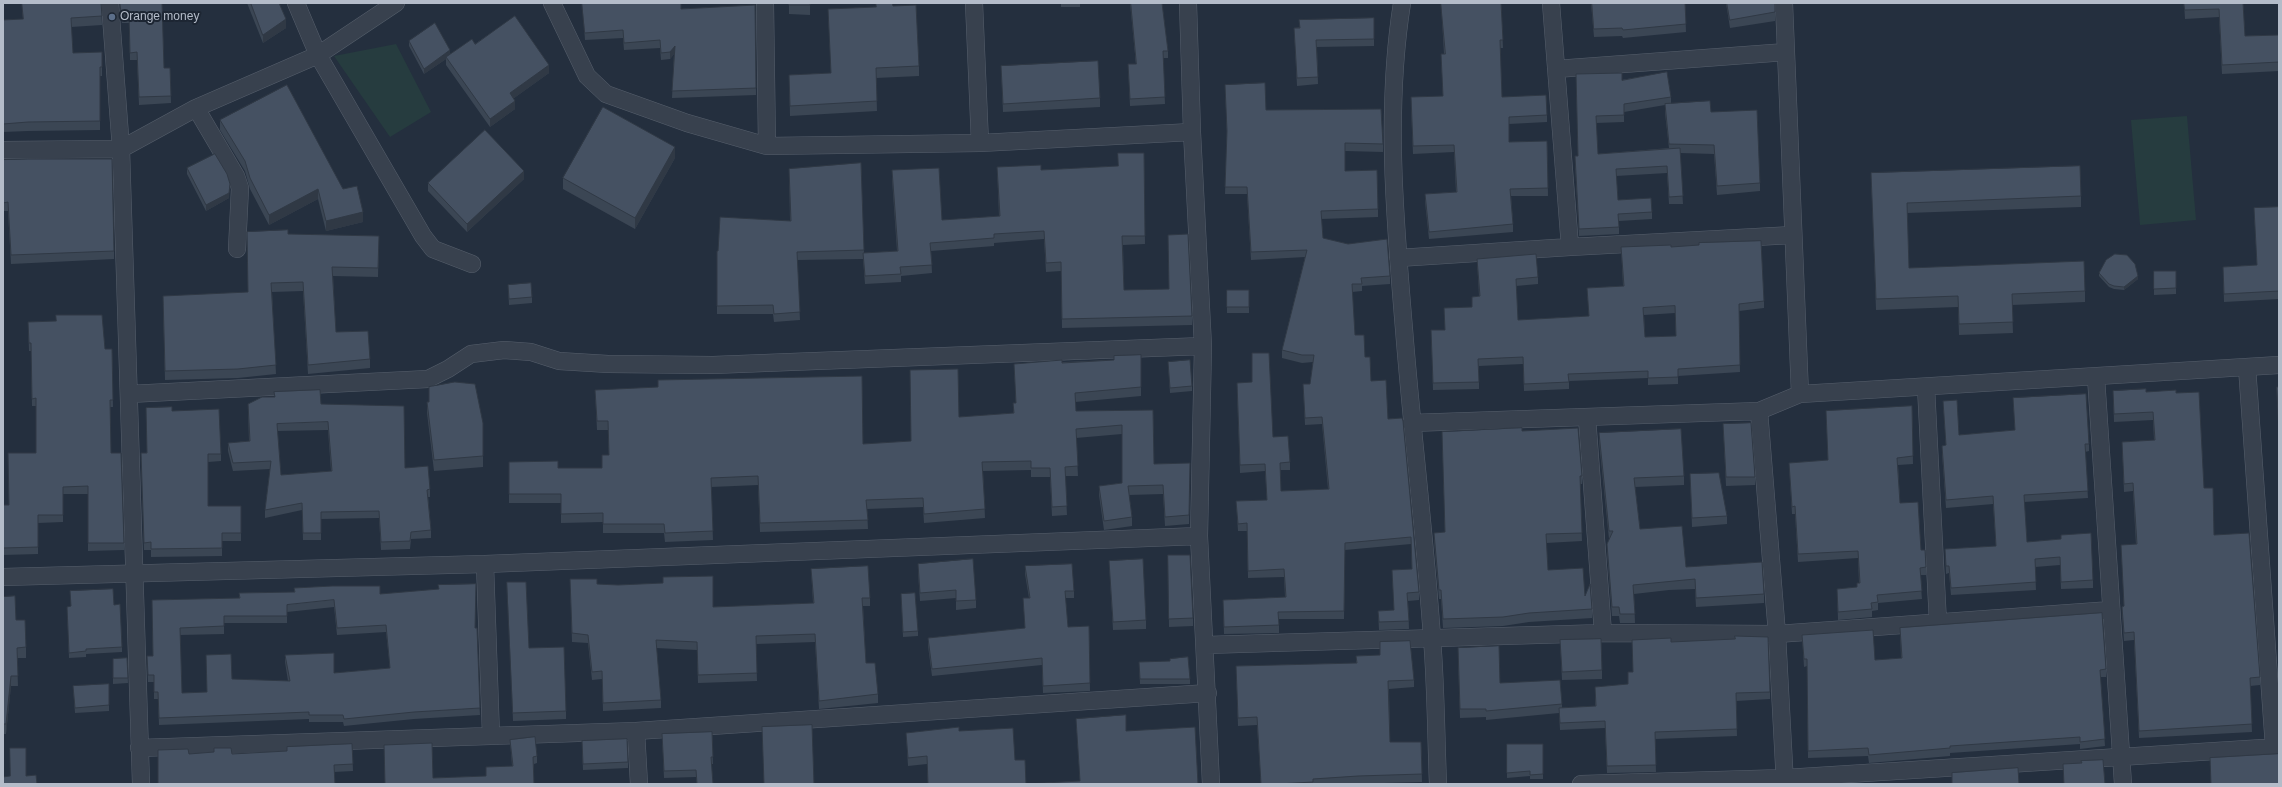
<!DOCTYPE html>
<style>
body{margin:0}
#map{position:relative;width:2282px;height:787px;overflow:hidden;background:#242f3e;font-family:Helvetica,sans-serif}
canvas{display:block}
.frame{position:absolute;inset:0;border:4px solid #b4bcc9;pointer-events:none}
</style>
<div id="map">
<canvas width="2282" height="787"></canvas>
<div class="frame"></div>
</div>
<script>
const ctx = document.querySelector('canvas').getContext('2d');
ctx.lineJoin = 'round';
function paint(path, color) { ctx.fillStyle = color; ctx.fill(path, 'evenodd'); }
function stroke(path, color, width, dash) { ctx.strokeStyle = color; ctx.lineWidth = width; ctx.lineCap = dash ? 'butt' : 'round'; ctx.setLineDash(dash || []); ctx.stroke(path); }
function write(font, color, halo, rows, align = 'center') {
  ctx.font = font + ' Helvetica,sans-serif'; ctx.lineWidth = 4; ctx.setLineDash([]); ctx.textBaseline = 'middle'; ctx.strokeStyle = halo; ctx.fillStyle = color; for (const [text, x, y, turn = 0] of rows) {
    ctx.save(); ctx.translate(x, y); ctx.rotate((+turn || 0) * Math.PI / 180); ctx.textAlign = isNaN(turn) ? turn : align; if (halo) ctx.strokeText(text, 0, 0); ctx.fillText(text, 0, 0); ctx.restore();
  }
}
paint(new Path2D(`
 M396,44l35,68 -41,25 -56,-81z
 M2187,116l9,104 -56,5 -9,-105z`), '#263c3f');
const minor = new Path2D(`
 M110,3l11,146 20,635
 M296,3l22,52 105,181 10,13 39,15
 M552,3l35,73 19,18 81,29 80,23 213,-3 212,-11
 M765,3l2,143
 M974,3l6,140
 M1188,3l4,129 11,214 -4,190 12,248
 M1402,3c-17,107 -7,218 2,326 8,103 21,206 28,309 4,49 4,98 6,146
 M1784,3l16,391 479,-29
 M1556,69l230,-17
 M196,108l40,68 4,12 -3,61
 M3,150l118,-1 75,-41 122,-53 78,-52
 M1570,247l223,-12
 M1398,258l172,-11 -19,-244
 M2247,367l27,380
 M2096,377l27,407
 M1926,387l12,236
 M129,394l299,-15 20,-10 23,-15 33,-4 27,2 28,9 49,3 105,1 490,-19
 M1759,411l18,223 8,150
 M1587,417l16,216
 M1411,423l348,-12 41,-17
 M485,564l6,172
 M3,577l482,-13 714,-28
 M1206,645l397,-12 174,1 334,-24
 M636,731l3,53
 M139,748l497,-17 572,-38
 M1581,784l204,-6 494,-31`);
stroke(minor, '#565f6c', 18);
stroke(minor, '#38414e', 17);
paint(new Path2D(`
 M22,3h79l1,22 -31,2 2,26 29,-1v24h-2v54l-72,1 -25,1v-112l20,-1z
 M119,3h43l2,65h6l1,35 -32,2 -2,-45h-7l-1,-37h-7z
 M247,3h32l7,25 -23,15z
 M582,3h99v6l74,-4 1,90 -84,3 2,-44 -4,5 -9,1 -1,-12 -36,2 -1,-12 -38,2z
 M789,3h21v12l-21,-1z
 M876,3h16l1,3 26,60v10l-43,2 1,33 -87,5 -1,-41 42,-2 -3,-64 48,-2z
 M1061,3h23h-4v4h-19z
 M1130,3h32l6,48v7h-5l2,46 -35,2 -2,-42h8z
 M1441,3h86l-26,1 2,44h-3l2,49 45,18v7l-38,2v18l38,-1 1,55h-37l2,28v8l-84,7 -4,-37v-8l31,-2 -2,-40 -41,2 -2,-49 32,-9 -2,-42h3z
 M1591,3h94l1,29 -63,6 -1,-2 -28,1z
 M1726,3h49v18l-45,7z
 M2184,3h59l2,33 34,-1v36l-57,3 -3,-57 -34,2z
 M1374,18v28l-57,1 1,37 -21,2 -3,-58z
 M409,41l41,13 25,-10 74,29 -35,25 1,11 -25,18 -44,-62v-6l-22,15 -15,-28z
 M1001,66l99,32v9l-97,5z
 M1576,74l46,6 49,17v7l40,8 49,71v8l-43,4 -3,-41 -34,-1 3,51h-14l-2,-31 -51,3 2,24 34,12v7l-33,2v13l-40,2 -4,-73v-7h3zM1665,105v8l4,35 -71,6 -2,-31 28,-1v-10z
 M1225,85l41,25 117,34v8l-38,-1v20l33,38v8l-57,2 2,19 67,38v8l-28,2v5l-10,1 3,43 10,22 6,24 17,38 14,-1 17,174v8l-11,1 1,28 -30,1 -1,-19 16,-1 -2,-40 20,-1 -1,-25 -66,6 -1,69h-65v14l-55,1 -1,-34 62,-3 -1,-20 -36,1 -1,-47h-9l-2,-30 31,-1 -2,-29 -25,2 -3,-83 36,47 17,25v8h-10l1,21 47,-2 -6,-65 -17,1 -2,-41h7l3,-22 -11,1 -20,-5v-8l23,-93 -54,3 -4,-66h-22l2,-58z
 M220,120l123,69 20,33 -37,9 -8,-32 -49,26 -19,-36 -5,-18 -25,-41z
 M1144,153l1,91 -22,1 1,45 68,26v9l-130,3 -1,-57 -15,1 -2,-33 -50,4v3l-63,5 1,22 -31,3v6l-36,2 -2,-25 -66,1 3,60 -26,2 -1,-8h-56v-63h1l72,-30 -1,-52 72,-6 3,90 33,-2 -5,-72v-9l50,50 57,-4 -2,-49 44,3 77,-4z
 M675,158l-40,71 -72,-40v-11z
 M3,160l111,91v8l-103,5 -3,-53h-5z
 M187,168l42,30 -23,13 -19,-37z
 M1871,173l210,23v11l-174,6 2,55 176,23v11l-73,3 1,28 -54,2 -1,-28 -82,3z
 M524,179l-57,53 -39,-41v-8z
 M2279,207v92l-55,3 -1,-35 34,-2 -3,-57z
 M288,234l91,2 -1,41 -45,-1 3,56 34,27v9l-62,6 -5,-83 -31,1 4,82 -38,4 -73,2 -2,-75 85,-13z
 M1621,247h50l93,54v7l-25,3 1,61 -62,4v8l-30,1v-7l-79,3v8l-45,2 -1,-27 -44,2v23l-46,1 -2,-60h14l27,-23v-10l7,-1 -2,-37 61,18v7l-22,2 2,34 71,-4 -2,-28 36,-2zM1675,313l1,23 -31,1 -1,-22z
 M2154,271h22v23l-22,1z
 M2099,273l39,6 -14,11 -10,-1 -5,-2 -10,-11z
 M508,285l24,12v6l-23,2z
 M1227,290h22v23h-22z
 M28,322l77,27h7l1,58h-3l1,46 13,90v7l-36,1v-57h-25v28l-25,1v31l-35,1v-50h6l27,-52v-47h-4l-1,-55h-2z
 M1141,355v41l-66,6 1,9 77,-1 1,54 36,-1 -1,61 -24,2 -2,-32 -34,1 3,22v9l-28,4 -5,-35v-9l23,-3v-49l-46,4 2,38h-13l2,39 -15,1 -2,-39h-19v-7l-48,1 2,47 -61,5 -1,-16 -56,2 1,20 -108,3 -2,-47 -47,2 2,53 -48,2 -1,-9h-61v-11l-42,1v-20h-52v-41l49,6h44l7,-13 -1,-25h-11l-2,-40 268,54 48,-3 48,-24 54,-4 3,-10 -2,-39 100,-4z
 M1168,362l24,24v5l-22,2z
 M2113,391l33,1 30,1 28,95 10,47 46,142v8l-10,1 2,46 -113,6 -5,-98 -10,1 -2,-27v-7l2,-1 -3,-61h15l-3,-54 -9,1 -2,-50 32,-2 -1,-20 -39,2z
 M2013,398l76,46v7l-4,1 3,46 -64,4 3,40 34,-3 32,41v8l-32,1 -1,-24 -25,2 1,23 -85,5 -2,-22 -3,1 -1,-25 51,-3 -3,-42 -47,4 -4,-55v-7l4,-1 -3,-44 16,34 56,-5z
 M427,402h2l54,21v44l-49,4 -7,-58z
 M321,404l84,64 25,21v8h-2l3,33v8l-20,1 -1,10 -29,1 -2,-32 -58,1v21h-18l-1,-30 -37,8v-8l5,-41 -37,2 -5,-20v-8l21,-2 -1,-29zM328,430l3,41 -50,4 -4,-44z
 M1912,406l1,58 -15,1 2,38 21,47 5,17v8h-6l2,24 -44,4v7l-6,1v6l-34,3 -1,-31 20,-2 2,-4 -1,-25 -60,4 -3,-48h-3l-3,-51 39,-3 -2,-49z
 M172,411l49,43v7l-13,1v44h33v35h-19v15l-71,1v-7h-7l-3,-90 5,-7z
 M1723,424l32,53v8l-29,1z
 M1522,431l60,45v8h-2l2,57 -36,2 2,27 37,26 7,13v9l-63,4 -26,4 -60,2 -2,-29h-2l-5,-58v-8l11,-1 -3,-100z
 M1599,433l85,43v9l-49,2 5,42 46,38 78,27v9l-68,4 -1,-18 -26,1 -35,4 1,29h-15l-1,-7h-7l-5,-63v-9l2,-5 -10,-97z
 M1690,474l37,42v8l-35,3z
 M1168,555l25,63v8l-24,1z
 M1109,561l37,59v9l-33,1z
 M918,564l58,36v8l-20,2v-12l-36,3 -2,-29z
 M1025,566l49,25v7h-9l3,29 21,-1 1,65 -47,2 -1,-28 -110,11 -4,-30v-8l97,-10 -2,-30h6l-4,-24z
 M811,569l59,29v8h-7l3,57 12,31v9l-59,6 -4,-67 -59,2 1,37 -59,2 -1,-33 -41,-2 5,52v8l-58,3 -1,-32 -10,1 -4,-37 -16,-1 -2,-63 143,28 100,-4z
 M507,582l22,66 37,63v8l-53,2z
 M294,588l86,6 95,34 5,87 -66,4 -70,7 -1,-4h-34v-3l-150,6 -1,-26h-4v-17h-6l-1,-26h6l-1,-56 87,-2v-5l55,-1zM334,607l3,28 49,-3 4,36 -56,5 -49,-18v7l3,19 -56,-2 -25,13 -25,1 -2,-58 44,-1v-11h63v-11z
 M901,594l17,37v5l-15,1z
 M3,597l13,23 10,27v11h-9l1,28h-7l-5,48h-3z
 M114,605l8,42v5l-36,2v3l-17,1 -2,-51z
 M1900,628l206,41v8h-6l5,69 -25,3v-5l-130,9v3l-81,7 -1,-7 -60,2 -1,-92 -3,1 -2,-32 73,25 26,-2z
 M1560,640l42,30v9l-40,1z
 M1380,642l34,38v7l-25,2 1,53h31l1,40 -75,2h-86l-4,-59 -19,1 -2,-60 120,-3v-7l24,-1z
 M1671,642l99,50v7l-34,2 1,35 -82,3 1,33 -49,1 -2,-45 -45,2 -1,-17 -73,7v-3l-26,1 -2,-62 42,27 62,21v4l33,-2v-19l33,-3v-12h5z
 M127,658l1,25 -15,1v-25z
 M1139,662l51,17v5h-50z
 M109,684v27l-34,2 -2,-27z
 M1076,719l50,12 72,53h-270l-1,-20 -19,2 -2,-33 53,-2 56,29 11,24 54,-3z
 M712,732l1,32h-2l2,20h-16l-1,-7 -32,1 -2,-44z
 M510,740l27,16v7l-3,1v20l-101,-6 53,-2 26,-10z
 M352,744l1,27 -19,1 -145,-18h43l55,-3z
 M1507,744h36v35h-13v-3l-23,2z
 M582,747l46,15v6l-45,2z`), '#3b4654');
paint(new Path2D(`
 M286,19v9l-23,15v-8z
 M675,46v7l-5,6v-7z
 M450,50v6l-4,1v2l-22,15v-5z
 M549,65v8l-39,28v-8z
 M515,101v8l-25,18v-8z
 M675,147v11l-40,71v-11z
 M524,171v8l-57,53v-8z
 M230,184l-1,14 -23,13v-6z
 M318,189v10l-49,26v-10z
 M363,212v10l-37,9v-10z
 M2138,276v3l-14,11v-3z
 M11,676v10l-5,48v-10z`), '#303945');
const building = new Path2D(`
 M22,3h79l1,13 -31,2 2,35 29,-1v15h-2v54l-72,1 -25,2v-104l20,-1z
 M120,3h42l2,65h6l1,28 -32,1 -2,-45 -7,1 -1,-38h-7z
 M251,3h28l7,16 -23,16z
 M582,3h99v6l74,-4 1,83 -84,3 3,-45 -5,6 -9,1 -1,-13 -36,3 -1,-13 -38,3z
 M789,3h21v2h-21z
 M876,3h16l1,3 23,-1 3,61 -43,2 1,33 -87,5 -1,-31 42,-2 -3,-64 48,-2z
 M1131,3h31l6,48h-5l2,46 -35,2 -2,-35h8z
 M1441,3h60l2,37h-3l2,57 44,-2 1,20 -38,2v25l38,-1 1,47 -38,1 3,35 -84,8 -4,-38 32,-2 -3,-47 -41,1 -2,-49 32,-1 -2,-42h4z
 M1592,3h93l1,21 -63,6 -1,-2 -28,1z
 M1727,3h48v9l-45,8z
 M2184,3h59l2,33 34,-1v27l-57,3 -3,-56 -34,1z
 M515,16l34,49 -39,28 5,8 -25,18 -44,-62 26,-18 3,5z
 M1374,18v21l-58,1 2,37 -21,1 -3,-50h6l-1,-8z
 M435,23l15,27 -26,19 -15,-28z
 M1098,61l2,37 -97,6 -2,-38z
 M1667,72l4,25 -47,7v11l-28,1 2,38 82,-6 3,48 -14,1 -2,-31 -51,3 2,31 33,-2 1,14 -34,2 1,13 -40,2 -4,-73h3l-2,-82 46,-1v7z
 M1265,83l1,27 115,-1 2,35 -38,-1v28l32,-1 1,39 -57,2 2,27 25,6 39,-5 3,37 -29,2 1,6h-10l3,51h9l1,22h5l1,24 15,-1 2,39 14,-1 1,3 16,171 -12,1 2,28 -30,1 -1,-11 16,-1 -2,-40 20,-1 -1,-32 -66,6 -1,68 -66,1 1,13 -55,2 -1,-27 63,-3 -2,-28 -36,2 -1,-48 -9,1 -2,-23 31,-1 -2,-36 -25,1 -3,-82 15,-1v-29h17l4,84 15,-1 2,26 -10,1 1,28 48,-2 -7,-72 -17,1 -2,-34h7l4,-29h-12l-20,-5 25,-100 -56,2 -4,-65h-22l2,-56 -2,-46z
 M287,85l56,104 14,-3 6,26 -37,9 -8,-32 -49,26 -19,-37 -5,-17 -25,-41z
 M1710,101l1,11 46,-2 3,73 -43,3 -3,-41 -45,-1 -4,-40z
 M603,107l72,40 -40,71 -72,-40z
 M485,130l39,41 -57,53 -39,-41z
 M1118,153h26l1,83h-23l2,54 45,-1 -1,-54 20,-1 4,82 -130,3 -1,-57 -15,1 -2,-32 -50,3v4l-64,5 2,22 -32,2 1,7 -36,2 -2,-23 35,-2 -6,-81 47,-2 3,52 58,-4 -3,-49 44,-2v5l77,-4z
 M215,154l12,20 3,10 -1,9 -23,12 -19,-37z
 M28,159h84l2,92 -103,4 -3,-53 -5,1v-43z
 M861,163l3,87 -67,2 3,60 -26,2 -1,-9 -56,1v-55h1l2,-34 71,4 -2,-52z
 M2080,166l1,30 -174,7 2,65 175,-7 1,30 -73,3 1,28 -54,2 -1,-28 -82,3 -5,-126z
 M2279,207v84l-55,3 -1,-27 34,-2 -3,-57z
 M288,230v4l91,2 -1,32 -46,-1 4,65 32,-1 2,28 -62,6 -5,-83 -32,1 5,82 -38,4 -73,2 -2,-75 85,-4 -1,-60z
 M1761,241l3,60 -25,3 1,61 -62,4v8l-30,1v-7l-80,3 1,8 -45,2 -1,-27 -45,2 1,23 -46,1 -2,-53h14l-1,-22 28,-1v-10l8,-1 -3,-37 59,-5 2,23 -22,2 2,41 71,-4 -2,-28 37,-2 -3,-39 50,-2v2l28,-2v-2zM1675,306l1,30 -31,1 -2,-29z
 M2115,254l12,1 8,9 3,12 -14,11 -10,-1 -5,-2 -10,-11 7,-13z
 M2154,271h22v17l-22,1z
 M531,283l1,14 -23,2 -1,-14z
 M1227,290h22v17h-22z
 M56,315h46l3,34h7l1,51h-3l1,53h10l3,90h-36v-57l-25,1v28h-25v32l-35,1v-43h6l-1,-52h28v-55l-4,1 -1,-56h-2l-1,-21 28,-1z
 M1141,355v32l-66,6 1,18 77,-1 1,54 36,-1 -1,52 -24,2 -2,-32 -35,1 4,31 -28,4 -5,-35 23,-3v-58l-46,4 2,37 -13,1 2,39 -15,1 -2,-39h-19v-7l-49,1 3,47 -61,5 -1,-16 -57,2 2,20 -108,3 -2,-47 -47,2 2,53 -48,2 -1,-9h-61v-11l-42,1v-20h-52v-32l49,-1v7h44v-13h7l-1,-34h-11l-2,-31 63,-3v-7l204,-4 1,68 48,-3 -1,-71 48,-1 1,48 55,-4 -1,-10h3l-2,-39 48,-4v3l52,-3v-4z
 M1190,360l2,26 -22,2 -2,-26z
 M455,382l20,2 8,39v33l-49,4 -7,-58h2v-15z
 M2277,387h2v45z
 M2146,389v3l30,-2v3l23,-1 5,96h9l1,47 35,-2 11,144 -10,1 2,46 -113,7 -5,-99 -10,1 -2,-26 2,-1 -3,-61 16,-1 -4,-61 -9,1 -2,-42 33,-2 -2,-28 -39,2 -1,-23z
 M320,390l1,14 83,2 1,62 23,-2 2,23 -3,1 4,40 -20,2 -1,9 -29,1 -2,-31 -58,1v21h-18l-1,-30 -37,7 6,-49 -38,2 -5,-20 22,-2 -2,-37 14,-7h13l-1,-5zM328,422l4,49 -51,4 -4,-51z
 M2086,394l3,50h-4l3,47 -64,4 3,47 34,-3v-4l30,-2 2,47 -32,2 -1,-25 -25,2 1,23 -85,6 -2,-22h-3l-1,-17 51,-3 -3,-50 -47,4 -4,-54 4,-1 -3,-44 14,-1 2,35 56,-5 -2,-32z
 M1912,406l1,50 -16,2 3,45 18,-1 3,48h4l1,17 -6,1 2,23 -45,4 1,7 -7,1 1,6 -34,3 -1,-23 20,-2v-4h3l-2,-32 -60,3 -3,-48 -3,1 -3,-44 39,-3 -2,-49z
 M172,407v4l47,-2 2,45h-13v52h33v27h-19v15l-71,1v-7l-7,1 -3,-90h6l-1,-45z
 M1751,423l4,54h-29l-3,-53z
 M1522,428v3l56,-3 4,48h-2l2,57 -36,1 2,36 35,-2 2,28 5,-12 2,25 -63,4 -26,4 -60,2 -2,-29h-2l-5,-57 11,-1 -3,-100z
 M1681,429l3,47 -50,2 6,51 42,-3 4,41 76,-5 2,32 -68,4 -1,-19 -62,6 2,29h-15l-1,-7h-7l-5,-63 6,-13h-4l-10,-98z
 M1719,473l8,43 -35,2 -2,-44z
 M1168,555h22l3,63 -24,1z
 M973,559l3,41 -20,1v-11l-36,3 -2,-29z
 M1143,559l3,61 -33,2 -4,-61z
 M1072,564l2,27h-9l3,36 21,-1 1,57 -47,3 -1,-28 -110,11 -4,-31 97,-10 -2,-30h7l-5,-32z
 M868,566l2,32h-8l4,65h9l3,31 -59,7 -4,-67 -59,2 1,37 -59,2 -1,-33 -41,-2 5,60 -58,3 -1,-32 -10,1 -4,-37 -16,-2 -2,-54h27v5l21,1 45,-2v-6l50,-1v31l101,-4 -3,-34z
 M507,582h19l3,66 35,-1 2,64 -53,2z
 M476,584l-1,44h2l3,80 -66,4 -70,7 -1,-4h-34v-3l-150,6 -1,-26h-4v-17h-6l-1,-19h6l-1,-56 88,-2 -1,-5 56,-1 -1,-4 38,-2h48v8l59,-5 -1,-4zM334,600l3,28 49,-3 4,43 -56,5v-20l-49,2 5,26 -58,-2 -1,-25 -25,1 1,37 -25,1 -2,-65 44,-2v-10h63v-11z
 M113,589l1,16 6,-1 2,43 -36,2v2l-17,2 -2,-46 4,-1 -1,-15z
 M915,593l3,38 -15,1 -2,-38z
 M15,596l1,24h9l1,27 -9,1 1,28h-7l-5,48h-3v-127z
 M2102,613l4,56 -6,1 5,69 -25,3v-5l-130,9v2l-81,7 -1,-7 -60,3 -1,-92h-3l-2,-24 71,-5 2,30 27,-2 -2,-30z
 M1735,636l33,1 2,55 -34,1 1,36 -82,3 1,33 -49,1 -2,-45 -45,2 -1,-15 37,-2 -1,-19 33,-3v-12h5l-1,-32 39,-2v4l64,-3z
 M1601,639l1,31 -40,2 -2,-32z
 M1410,641l4,39 -26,1 2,61h31l1,32 -64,2 -45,3v3l-35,2h-17l-4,-67 -19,1 -2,-52 121,-3 -1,-7 24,-1v-13z
 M1499,646l1,37 60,-3 2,24 -76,7v-2h-26l-2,-61z
 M1188,657l2,22h-50l-1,-17 31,-1v-2z
 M127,658l1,20h-15v-19z
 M109,684v21l-34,3 -2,-22z
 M1126,715v16l69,-4 3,57h-270l-1,-28 -19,2 -2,-25 53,-6v4l54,-3 2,32h10l1,24 54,-3 -4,-62z
 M812,725l2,59h-50l-2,-57z
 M712,732l1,25h-2l2,27h-16l-1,-14 -32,1 -2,-37z
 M535,737l2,19 -4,1 1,27h-149l-1,-39 48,-2 1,35 53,-2v-9l27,-1 -3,-26z
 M627,739l1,23 -45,2 -1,-23z
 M352,744l1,20 -19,1 1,19h-177v-34l30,-1 1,5 25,-2v-4h17l1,6 55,-3v-4z
 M1507,744h36v30l-13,1v-4l-23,2z
 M10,748h16v28l10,-1 1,9h-34v-7l7,-1z
 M2279,754v30h-68l-1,-26z
 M2103,760l2,24h-41l-1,-20 19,-1 -1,-2z
 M2018,768l1,16h-67v-11z`);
paint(building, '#455162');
stroke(building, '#303945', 1);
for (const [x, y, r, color] of [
 [112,17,4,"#5c6f8a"]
]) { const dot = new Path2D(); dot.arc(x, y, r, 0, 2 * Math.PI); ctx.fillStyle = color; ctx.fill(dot); stroke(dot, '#1d2633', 1.5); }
write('12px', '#b4bcc9', '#1d2633', [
 ["Orange money",120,17]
], 'left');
</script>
